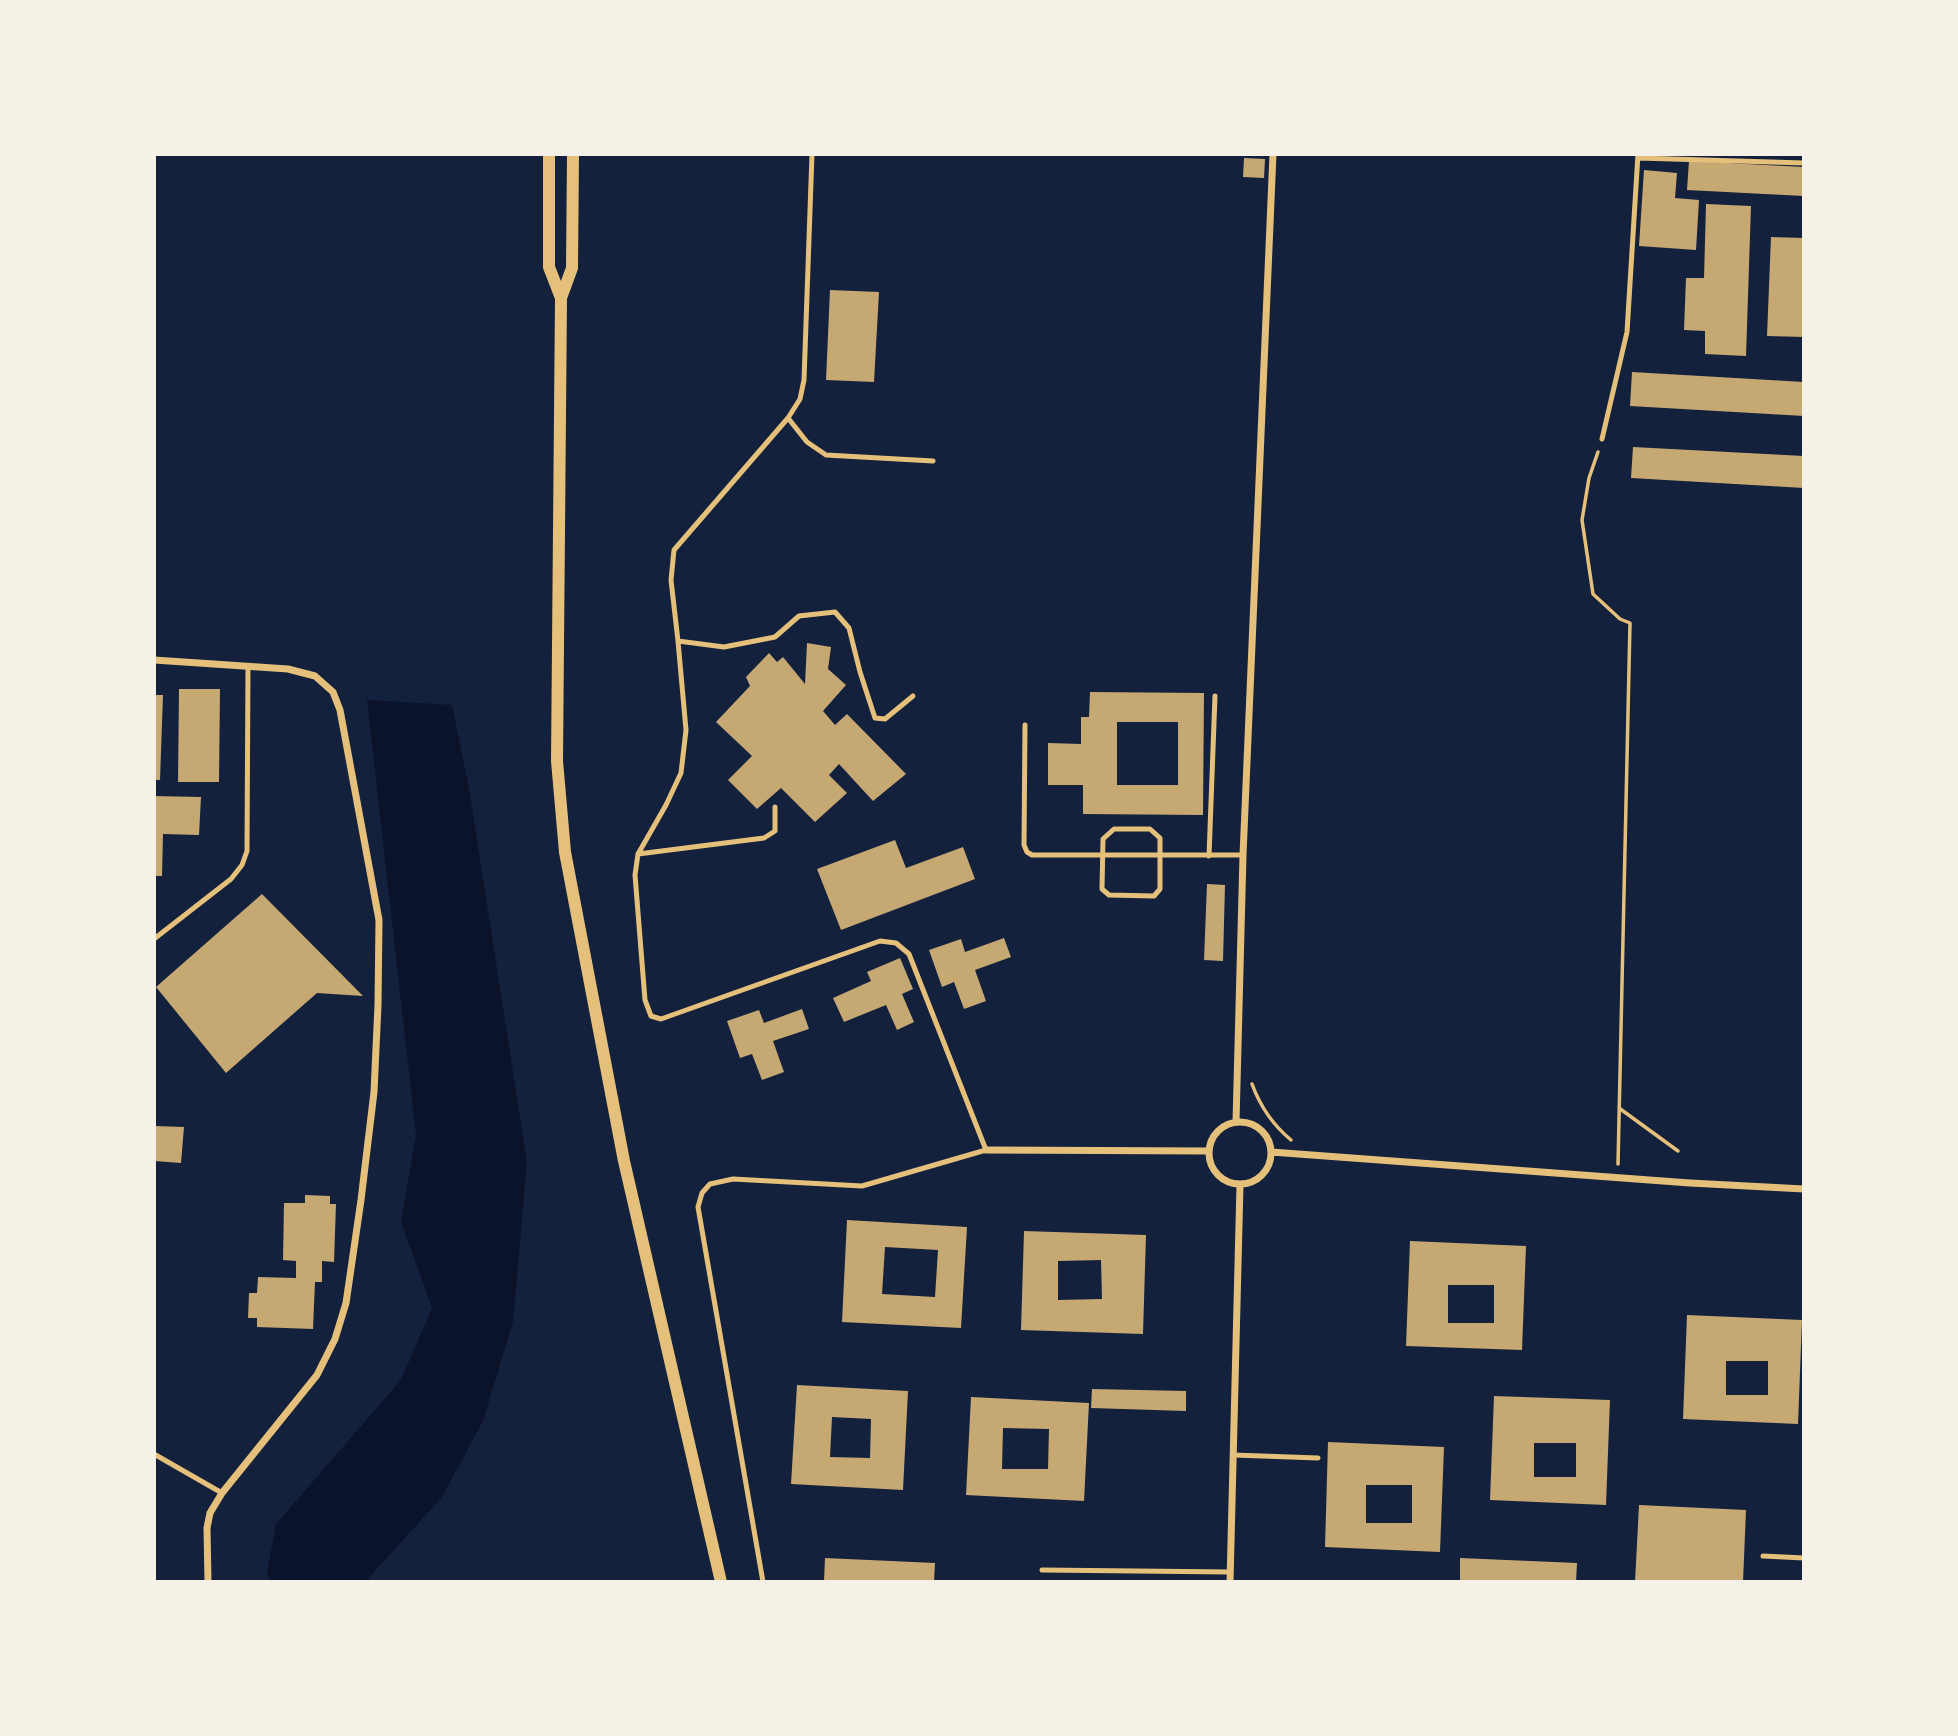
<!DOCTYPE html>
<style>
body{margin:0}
#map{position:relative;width:1958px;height:1736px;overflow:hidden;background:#14213d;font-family:Signika,sans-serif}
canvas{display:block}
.frame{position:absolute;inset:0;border:156px solid #f6f1e7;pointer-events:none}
</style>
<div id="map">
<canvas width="1958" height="1736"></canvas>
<div class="frame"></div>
</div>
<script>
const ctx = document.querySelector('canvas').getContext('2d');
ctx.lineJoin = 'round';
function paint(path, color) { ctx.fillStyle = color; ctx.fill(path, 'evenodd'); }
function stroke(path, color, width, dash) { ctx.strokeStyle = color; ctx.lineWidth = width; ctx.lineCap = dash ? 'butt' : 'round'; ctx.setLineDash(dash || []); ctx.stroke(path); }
paint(new Path2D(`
 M367,700l85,5 17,83 58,374 -14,160 -30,99 -41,76 -77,85h-94l-4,-9 9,-49 125,-144 31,-72 -31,-86 15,-87z`), '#0b132b');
paint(new Path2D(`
 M1244,158l21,1 -1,19 -21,-1z
 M1689,161l115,6v29l-117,-6z
 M1644,170l33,3 -2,25 24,2 -3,50 -57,-4z
 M1706,204l45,2 -5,150 -41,-2v-23l-21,-1 2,-52h18z
 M1771,237l33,1v99l-37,-1z
 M830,290l49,2 -5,90 -48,-2z
 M1632,372l172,10v34l-174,-10z
 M1633,447l171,9v32l-173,-10z
 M807,643l24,4 -3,22 18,16 -23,26 12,14 12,-11 59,60 -33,27 -34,-37 -10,11 18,18 -32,29 -34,-34 -24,21 -29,-29 24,-24 -36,-34 34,-36 -4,-9 23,-24 8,9 6,-5 22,27z
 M179,689h41l-1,93h-41z
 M1090,692l114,1 -1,122 -120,-1v-29h-35v-42l33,1v-27h8zM1117,722h61v63h-61z
 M154,695h9l-3,85h-6z
 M154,796l47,1 -2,38 -36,-1 -1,42h-8z
 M895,840l11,28 57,-21 12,32 -134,51 -24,-61z
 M1207,884l18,1 -2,76 -19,-1z
 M262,894l101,102 -46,-3 -91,80 -70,-86z
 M1004,938l7,19 -36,13 11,31 -22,8 -10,-27 -12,5 -13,-37 32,-11 4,13z
 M900,958l13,31 -11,5 12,28 -17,8 -11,-25 -42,17 -11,-24 38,-17 -4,-9z
 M802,1009l7,20 -36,12 11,31 -22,8 -10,-26 -12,4 -13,-37 32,-11 5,13z
 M154,1126l30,1 -3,36 -27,-2z
 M305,1195l25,1v8h6l-2,58 -12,-1v21h-7l-2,47 -56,-2v-9h-9l1,-25h8l1,-16 38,1v-17l-13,-1 1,-57h21z
 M847,1220l120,7 -6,101 -119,-6zM885,1247l53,3 -3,47 -53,-3z
 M1024,1231l122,4 -3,99 -122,-4zM1101,1260l1,39 -44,1v-39z
 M1410,1241l116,5 -4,104 -116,-4zM1448,1285h46v38h-46z
 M1687,1315l115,5 -4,104 -115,-5zM1726,1361h42v34h-42z
 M797,1385l111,6 -5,99 -112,-6zM832,1417l39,2 -1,39 -40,-1z
 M1092,1389l94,2v20l-95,-3z
 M1494,1396l116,4 -4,105 -116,-5zM1534,1443h42v34h-42z
 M971,1397l118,6 -5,98 -118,-6zM1003,1428l46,1 -1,40h-46z
 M1328,1442l116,5 -4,105 -115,-5zM1366,1485h46v38h-46z
 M1639,1505l107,5 -3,72h-108z
 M825,1558l110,5 -1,19h-110z
 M1460,1558l117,5 -1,19h-116z`), '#c6a872');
stroke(new Path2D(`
 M1598,452l-9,26 -7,42 11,74 27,25 10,4 -12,541
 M1252,1084c8,22 21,41 39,56
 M1619,1108l59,43`), '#e5c07b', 3.5);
stroke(new Path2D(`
 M1639,158l165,5
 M788,418l19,24 19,13 107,6
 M1602,439l25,-107 11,-178
 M678,641l46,6 51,-10 24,-21 36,-4 14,16 11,44 15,46 10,1 28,-23
 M1025,725l-1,120 3,7 5,3h211
 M1114,829h36l10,9v51l-6,7 -45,-1 -7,-6 1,-50z
 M638,854l126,-16 11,-7v-24
 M1209,856l6,-160
 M154,939l77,-60 11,-14 5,-14 1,-185
 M154,1454l68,39
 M1233,1455l85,3
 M1763,1556l41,2
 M1042,1570l188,2
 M763,1582l-65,-375 4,-14 8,-9 23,-5 129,7 124,-36 -77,-196 -13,-11 -16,-2 -219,78 -10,-3 -6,-16 -10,-125 3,-21 28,-49 15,-32 5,-43 -8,-89 -7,-61 3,-30 114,-132 12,-19 4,-19 8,-226`), '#e5c07b', 5);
stroke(new Path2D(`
 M154,660l134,9 27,7 18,16 7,18 39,210 -1,85 -4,87 -13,108 -15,103 -11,36 -18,36 -95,118 -12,20 -3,15 1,54
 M1209 1153a31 31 0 1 1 62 0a31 31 0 1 1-62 0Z
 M1236,1122l7,-267 30,-701
 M986,1150l223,1
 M1271,1152l419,31 114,6
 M1230,1582l10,-397`), '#e5c07b', 7);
stroke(new Path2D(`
 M549,154v113l12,31
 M573,154l-1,114 -11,30 -4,463 8,91 59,309 97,421`), '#e5c07b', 12);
</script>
